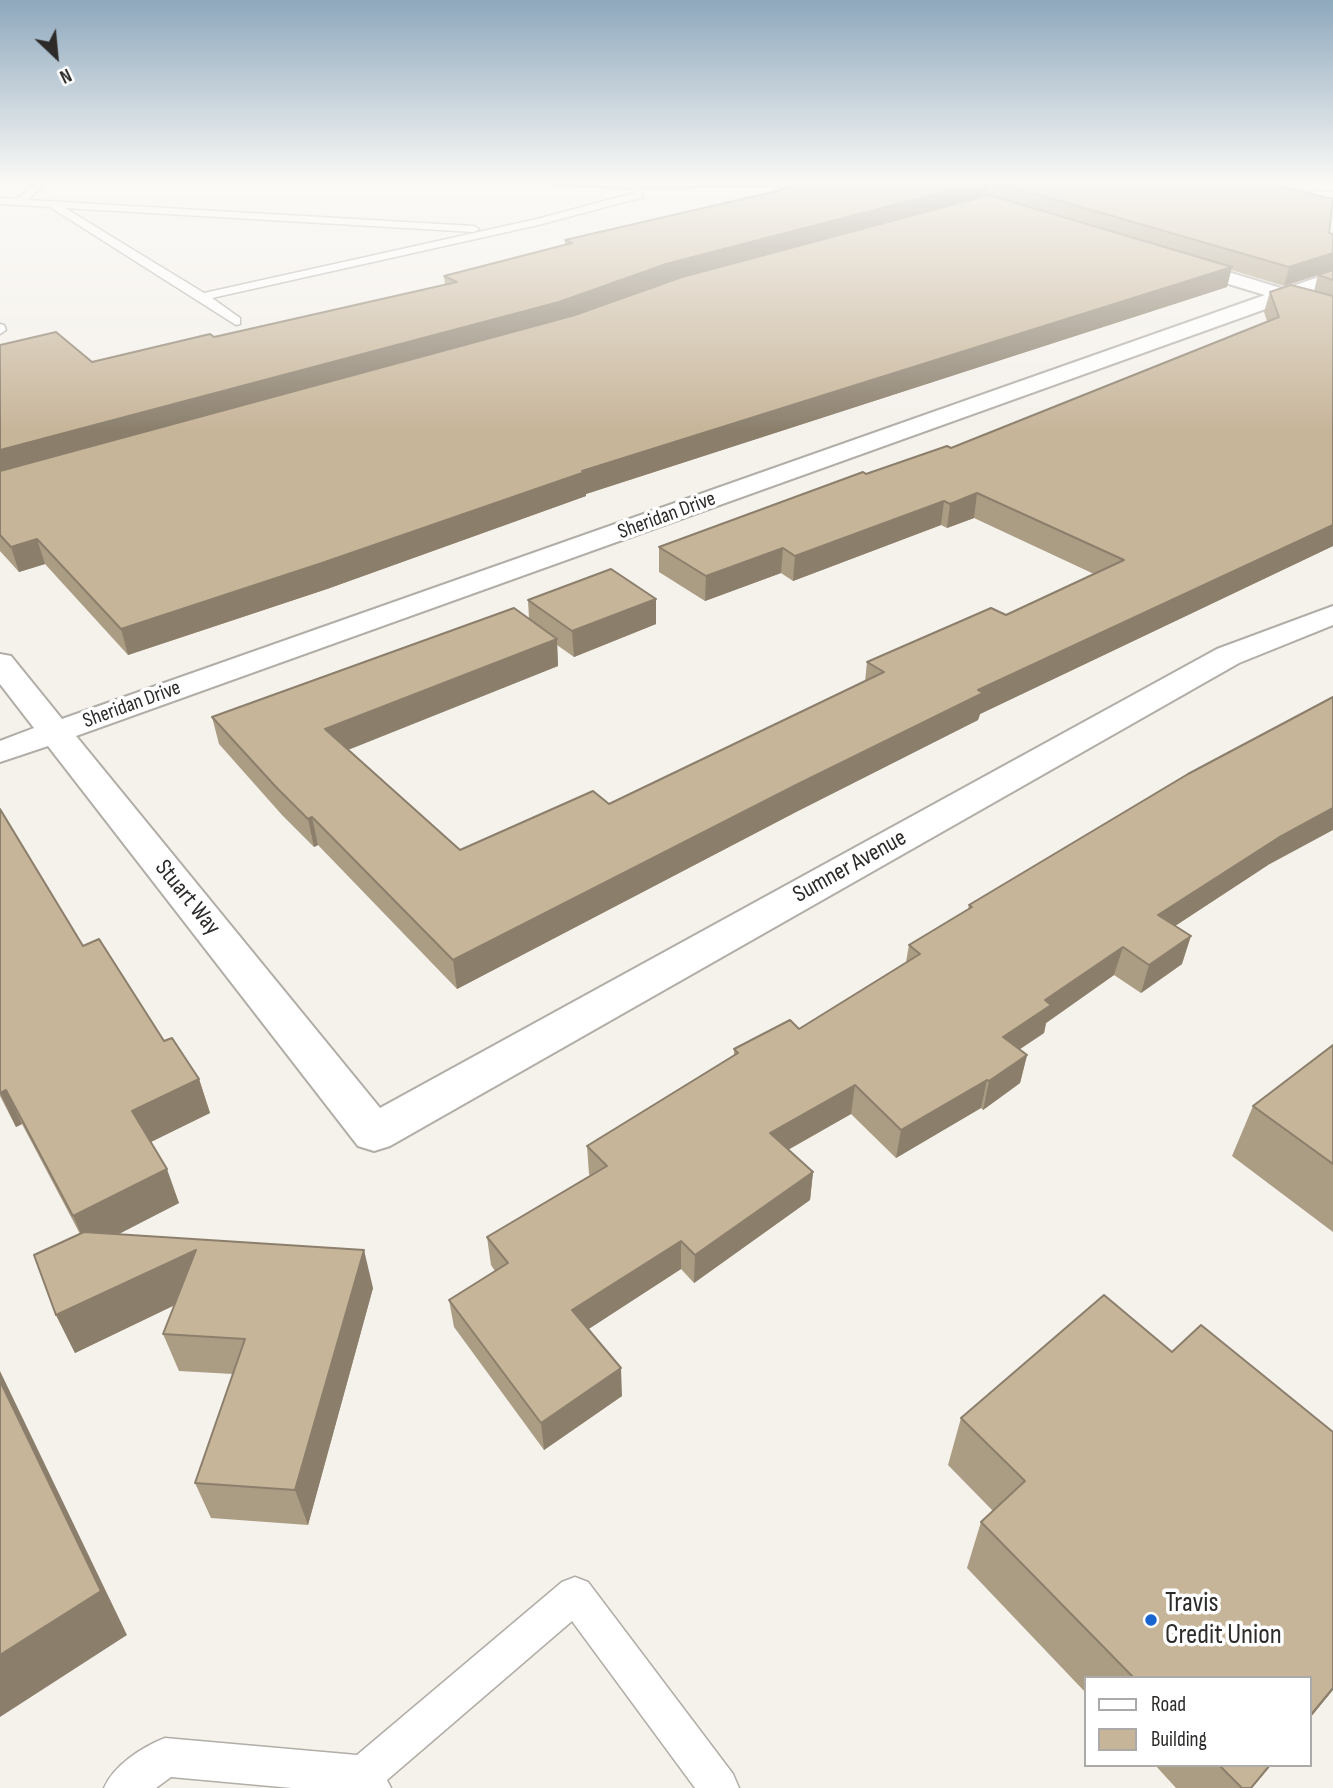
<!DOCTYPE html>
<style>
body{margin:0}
#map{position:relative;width:1333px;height:1788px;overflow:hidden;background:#f5f1eb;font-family:"Sofia Sans Condensed",sans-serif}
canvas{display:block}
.legend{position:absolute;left:1084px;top:1676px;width:228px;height:91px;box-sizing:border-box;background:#fff;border:2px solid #abaaa9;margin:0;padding:9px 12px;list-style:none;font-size:21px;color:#2d2b29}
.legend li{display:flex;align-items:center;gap:14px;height:35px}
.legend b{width:35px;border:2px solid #abaaa9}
.north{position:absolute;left:21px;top:21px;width:70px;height:70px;-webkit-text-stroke:5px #fff;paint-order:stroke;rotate:154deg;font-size:19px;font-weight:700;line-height:28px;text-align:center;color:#2d2b29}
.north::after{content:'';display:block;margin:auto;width:24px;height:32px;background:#2d2b29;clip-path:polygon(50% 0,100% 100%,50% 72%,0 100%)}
</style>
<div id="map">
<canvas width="1333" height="1788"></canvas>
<ul class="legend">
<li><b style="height:9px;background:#fff"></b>Road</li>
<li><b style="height:19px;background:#c7b59a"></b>Building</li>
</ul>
<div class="north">N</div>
</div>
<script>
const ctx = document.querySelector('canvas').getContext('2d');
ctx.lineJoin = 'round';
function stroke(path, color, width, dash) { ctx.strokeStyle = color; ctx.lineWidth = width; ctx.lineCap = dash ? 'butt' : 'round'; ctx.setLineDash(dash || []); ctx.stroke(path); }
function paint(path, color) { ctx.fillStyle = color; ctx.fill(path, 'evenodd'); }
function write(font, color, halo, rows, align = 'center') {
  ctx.font = font + ' "Sofia Sans Condensed",sans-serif'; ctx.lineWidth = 7; ctx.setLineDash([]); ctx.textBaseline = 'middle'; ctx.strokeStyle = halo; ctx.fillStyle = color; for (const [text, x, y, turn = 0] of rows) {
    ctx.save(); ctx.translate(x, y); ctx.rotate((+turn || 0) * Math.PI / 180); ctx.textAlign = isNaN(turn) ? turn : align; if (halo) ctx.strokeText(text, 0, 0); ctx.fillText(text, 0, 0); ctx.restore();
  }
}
const service = new Path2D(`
 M38,181h10l-20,19 446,26 5,3 -5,3 -409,-24 139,85 333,-74 97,-26 -3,-5 -82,-4 -5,-3h238l17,3 -5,3 -49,-2 -104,3 2,9 -105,28 -326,73 28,20v6l-4,1 -186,-118 -50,-3v-6l17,1z
 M1252,184h81v6l-70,-1 -5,3 -6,-4z
 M0,324l4,1 2,5 -6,4z
 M575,1577l13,5 145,192 6,14h-44l-123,-167 -185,159 4,8h-99l-121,-11 -15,11h-52c10,-23 38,-41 61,-50l192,17 205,-173z`);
const minor = new Path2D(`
 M1179,257l105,32 49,-17v13l-29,10 29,9v12l-48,-14 -1209,434 304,372 837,-459 116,-43v19l-94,38 -849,483 -16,5 -16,-5 -310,-400 -48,16v-21l34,-13 -34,-44v-30l11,2 51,63 1203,-424 -93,-28 -2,-4 2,-4z`);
stroke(service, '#b1ada7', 3);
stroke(minor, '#b1ada7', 4);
paint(service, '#fff');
paint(minor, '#fff');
paint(new Path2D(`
 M819,181h439l71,52 4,1v312l-353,168 -2,6 -182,92 -339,177 -139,-144 -4,2 -32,-32 -63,-71 -7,-27 317,-98 -1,-19 128,-1v25l-82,33 -17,-12 1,21 -210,84 112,100 149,-46 256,-122 2,-20 139,-47 88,-41 -120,-56 -27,10 -6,-3 -148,56 -12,-8 -76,28 -46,-29v-25l207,-73 85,-26 316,-127 -3,-9 6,-20 44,-1 4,-16 -34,11 -53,-16 -4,17 -641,207v2l-259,93 -199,66 -83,-91 -26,8 -19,-21v-206l92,17 122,-25 231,-52 -1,-9 121,-31v-5l226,-52v-2z
 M0,809l83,137 81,95 35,38 11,34 -60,29 29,61 -61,31 255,54 -65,237 -97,-7 -16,-35 38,-109 -54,-3 -16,-37 12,-29 -100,48 -19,-38 24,-81 -58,-110 -6,3 -16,-31z
 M1268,865l-93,61 7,38 -41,29 -27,-18 -68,48 -2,10 -24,16 7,6 -7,28 -37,27 -2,-2 -85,50 -45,-44 -63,36 25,22 -3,28 -116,83 -13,-14 -93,60 34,67 -78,54 -90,-123 -5,-27 46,-29 -4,-6 -4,-28 103,-62 -1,-1 -2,-28 147,-91v-6l65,-20 107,-67 3,-17 59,-36 1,-4z
 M1333,1045v187l-101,-76 21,-50z
 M961,1418l349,260h-224v15l-119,-125 14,-46 12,-11 -45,-46z
 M1155,1765h116l-19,23h-76z`), '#ab9c84');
paint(new Path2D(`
 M986,181h3l-3,16 -426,125 -560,154v-26l666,-186z
 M1333,253v17l-49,16 5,-19z
 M1232,267l-5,20 -641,207v2l-259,93 -199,66 -7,-26 461,-158z
 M977,493l-3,25 -27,10 3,-24z
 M944,501l-3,24 -148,56 2,-25z
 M1333,525v21l-353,168 -2,6 -182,92 -339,177 -4,-29 525,-270z
 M37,539l8,25 -26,8 -8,-25z
 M783,548l-2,25 -76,28 1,-25z
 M656,599v25l-82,33 -2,-26z
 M557,639l1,27 -228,91 -5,-28z
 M1333,808v22l-65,35 -119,78 9,-28 120,-77z
 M312,817l6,28 -4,2 -6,-28z
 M1191,936l-9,28 -41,29 8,-28z
 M1123,947l-9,28 -68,48 -2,10 -48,32 7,-28 42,-37z
 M1027,1055l-7,28 -37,27 6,-29z
 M199,1079l11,34 -65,32 -13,-34z
 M987,1080l-6,28 -85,50 5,-28z
 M855,1085l-4,29 -83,47 2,-28z
 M6,1090l16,34 -6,3 -16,-34z
 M167,1169l12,34 -91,47 -15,-34z
 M813,1172l-3,28 -116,83 1,-28z
 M681,1241v28l-106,69 -3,-28z
 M196,1250l14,38 -135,65 -19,-38z
 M364,1250l9,38 -65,237 -13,-35z
 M621,1368l1,28 -78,54 -3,-27z
 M0,1371l127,264 -127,82z
 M1333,1688v2l-23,28v-2z`), '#8b7f6c');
const building = new Path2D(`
 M819,181h167l-320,83 -107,38 -559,148v-105l56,-13 36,30 118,-28 4,3 243,-55 -13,-6 128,-33 -7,-3 229,-53 -3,-1z
 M991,181h267l75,18 -4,34 4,1v19l-44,14z
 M989,195l243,72 -650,204 3,1 -263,91 -201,66 -84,-90 -26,8 -11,-12v-64l575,-156 107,-38z
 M1333,270v10l-15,-5z
 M1291,285l42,11v229l-355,165 5,3 -185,91 -345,176 -141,-143 -4,2 -32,-32 -64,-70 302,-109 43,31 -232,90 135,121 133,-59 16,13 275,-132 -17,-10 124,-54 15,7 118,-55 -147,-67 -27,11 -6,-3 -149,55 -12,-8 -77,28 -47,-29 204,-75 3,2 81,-28 4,2 328,-131 -9,-25z
 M611,569l45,30 -84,32 -44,-31z
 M1333,697v111l-55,30 -120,77 33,21 -42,29 -26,-18 -78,53 6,5 -48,32 24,18 -38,26 -2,-1 -86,50 -46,-45 -85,48 43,39 -118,83 -14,-14 -109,69 49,58 -80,55 -92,-123 59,-37 -21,-26 120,-71 -20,-20 151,-93 -4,-4 56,-29 9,9 121,-75 -11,-9 63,-38 -3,-2 219,-131z
 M0,809l83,137 16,-7 65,102 8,-3 27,41 -67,32 35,58 -94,47 -67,-126 -6,3z
 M1333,1045v119l-80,-58z
 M84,1232l280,18 -69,240 -100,-7 50,-144 -82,-5 33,-84 -140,65 -22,-60z
 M1104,1295l68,57 29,-27 132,107v256l-23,28v-38h-176l-153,-156 44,-41 -64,-63z
 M0,1381l101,210 -101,64z
 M1219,1765h51l-19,23h-9z`);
paint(building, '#c7b59a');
stroke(building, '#8b7f6c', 2);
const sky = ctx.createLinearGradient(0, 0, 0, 431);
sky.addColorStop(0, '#8ea8bd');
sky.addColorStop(0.42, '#faf9f6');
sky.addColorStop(1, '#faf9f600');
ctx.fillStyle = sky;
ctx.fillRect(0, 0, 1333, 431);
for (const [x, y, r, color] of [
 [1151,1620,7,"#1865d0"]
]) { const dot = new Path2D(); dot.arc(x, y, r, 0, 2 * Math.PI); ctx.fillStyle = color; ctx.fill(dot); stroke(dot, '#fff', 2.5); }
write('21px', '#2d2b29', '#fff', [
 ["Sheridan Drive",667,516,-20],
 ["Sheridan Drive",132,705,-20]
]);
write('24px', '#2d2b29', '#fff', [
 ["Sumner Avenue",850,867,-29],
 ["Stuart Way",187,898,51]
]);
write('28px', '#2d2b29', '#fff', [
 ["Travis",1165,1604],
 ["Credit Union",1165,1636]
], 'left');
</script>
